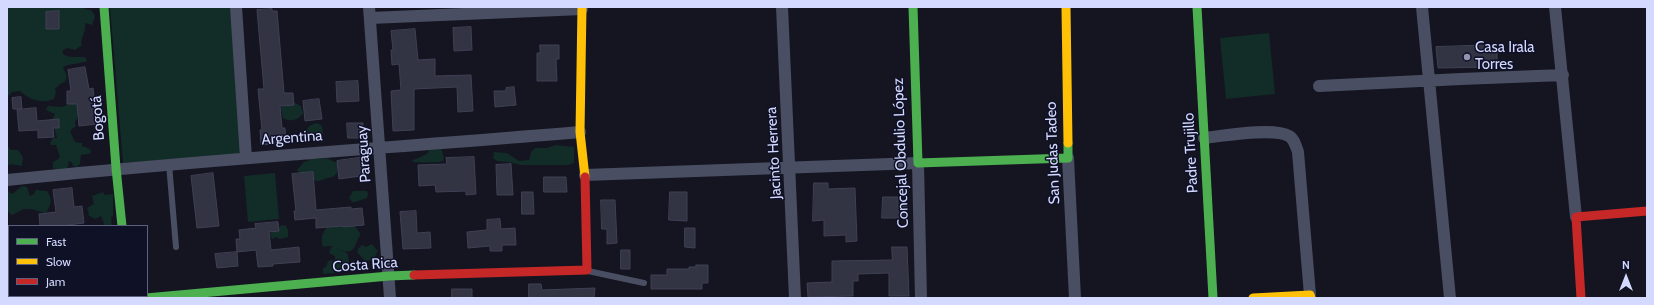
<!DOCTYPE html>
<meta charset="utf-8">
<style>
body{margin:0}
#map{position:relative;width:1654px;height:305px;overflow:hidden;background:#141521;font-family:Cabin,sans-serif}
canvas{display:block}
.frame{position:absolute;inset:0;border:8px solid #d4d9ff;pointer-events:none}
.legend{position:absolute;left:8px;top:225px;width:140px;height:72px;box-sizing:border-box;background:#0f1126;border:1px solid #5e617d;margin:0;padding:5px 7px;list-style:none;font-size:12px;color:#d4d9ff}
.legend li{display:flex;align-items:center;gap:8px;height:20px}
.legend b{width:20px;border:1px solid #5e617d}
.north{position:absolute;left:1606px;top:257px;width:40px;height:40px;-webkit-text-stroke:3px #0f1126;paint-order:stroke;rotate:0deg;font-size:11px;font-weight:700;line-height:16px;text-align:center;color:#d4d9ff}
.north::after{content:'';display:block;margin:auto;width:14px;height:18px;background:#d4d9ff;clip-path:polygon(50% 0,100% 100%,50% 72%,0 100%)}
</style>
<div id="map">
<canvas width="1654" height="305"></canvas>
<div class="frame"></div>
<ul class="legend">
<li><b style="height:5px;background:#4caf50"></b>Fast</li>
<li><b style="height:5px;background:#ffc107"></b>Slow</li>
<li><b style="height:5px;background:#c62828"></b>Jam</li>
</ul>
<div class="north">N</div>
</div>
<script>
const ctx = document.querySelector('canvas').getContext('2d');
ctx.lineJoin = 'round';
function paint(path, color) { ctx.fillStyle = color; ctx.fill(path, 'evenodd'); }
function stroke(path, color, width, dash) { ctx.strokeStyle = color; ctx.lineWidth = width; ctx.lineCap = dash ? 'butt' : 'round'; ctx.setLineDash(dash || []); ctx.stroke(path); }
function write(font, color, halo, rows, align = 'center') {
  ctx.font = font + ' Cabin,sans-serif'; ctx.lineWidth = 3; ctx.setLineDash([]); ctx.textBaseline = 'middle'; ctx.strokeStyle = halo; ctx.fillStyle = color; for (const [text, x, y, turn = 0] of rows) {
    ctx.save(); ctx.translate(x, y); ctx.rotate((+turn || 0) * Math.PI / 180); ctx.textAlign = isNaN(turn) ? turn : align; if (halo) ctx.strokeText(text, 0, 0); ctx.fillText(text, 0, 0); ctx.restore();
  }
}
paint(new Path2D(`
 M7,7h79l-2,2 7,1 4,6 -3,9 -7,-2v6l-4,13 1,3 -7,5 -8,-2 -5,3 2,4 7,2h14l2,4c-8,3 -16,2 -24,6l4,9 -2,6 -5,2 -5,5 1,3 -2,7c-13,5 -24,1 -34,-8l-8,1 -5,5z
 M110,7h121l11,147 -119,9z
 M1269,33l6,61 -49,5 -6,-61z
 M293,102l8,4 2,7c-5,8 -13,9 -20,5l-2,-10 3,-4z
 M69,104h9c1,5 1,14 -3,18l1,4 -6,5 5,11 7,1v3l8,3 1,3 -2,2 -8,1 -1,9 -3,3 -4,-1 -1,-3 -3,-2 -1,6 -5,5 -10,-4v-6l4,-2 3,-3 -4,-12h-5l-1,-2 3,-5h4l-2,-7v-11h-3l3,-6 -7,-3 -2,-2 2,-3 14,1z
 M317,123l5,3 1,8 -4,4h-8l-5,-3c0,-8 4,-10 11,-12z
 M440,144l4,14 -1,3c-5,2 -29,2 -32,0l16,-7 4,-8z
 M7,145l4,5h7l5,7 -1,9 -11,-2 -4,2z
 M556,145l18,2v16l-6,2h-47l-12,-3 -12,-1 -4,-3 1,-6 13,1 12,8 10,-1 2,-8 4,-4h12z
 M309,158l13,1 4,-1 11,5v10l-4,4c-6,0 -11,4 -16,4 -5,-1 -18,-6 -20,-11l7,-8 4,-1z
 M275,173l4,46 -31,3 -4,-46z
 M23,186l4,1 3,9 4,-2 2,-4 11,1c6,9 4,13 -1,22l-15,-4h-7l-12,6 -3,-2 -2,-3v-20l5,4c4,-2 6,-6 11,-8z
 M353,191h14l1,3 -1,4 -12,4h-3l-3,-4z
 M103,192l2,3 8,-1v22l-2,1 1,9h-9l1,-2 -3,-8 -6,3 -7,-4 1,-2 -2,-5 7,-4 -2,-8z
 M282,225l4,1 2,4v7l-8,2 -4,-2 -3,2 -2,-1 -1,-4z
 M354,225l6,8v3c-4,4 -3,10 -8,14 -8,6 -18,-8 -28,-3l-2,-2v-9l5,-10z
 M372,244l6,7 -5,9 -8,1 -8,-9 1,-3 4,-4 4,2z
 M332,246l15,7c8,19 -11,20 -24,21v-6l3,-1 2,-6 7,-1v-4l-6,-3z`), '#122c27');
const building = new Path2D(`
 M272,9v2h5l7,82h9l1,12 -14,1 2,22h3l1,15 -25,2 -1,-15h2l-4,-41h6l-7,-79z
 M59,11v18h-13v-17z
 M471,27l1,23 -18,1 -1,-23z
 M415,29l3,31 17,-1v17l36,-1 2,36 -15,1 -1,-25 -43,2v41l-21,1 -2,-40 10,-1 -2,-26 -7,1 -1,-15h2l-2,-19z
 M540,45h19v14h-3l1,22h-20v-28h3z
 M1497,45v22l-59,1 -2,-21z
 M85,67l4,22 4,-1 4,36 -18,2 -2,-22h-10v-13h4l-3,-21z
 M358,81l1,20 -22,1 -1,-20z
 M514,87l2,18 -21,2 -1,-16h12v-3z
 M21,97l1,12h-9l-1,-11z
 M319,99l3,20 -17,2 -2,-20z
 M36,108l1,13 22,-2v9h-6l1,9 -16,1v-8l-19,1 -2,-21z
 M347,123h16v15h-15z
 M365,157l3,18 -29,4 -2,-18z
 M474,157l2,37 -10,1v-4l-30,1 -1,-7 -16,1 -1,-21 29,-1 -1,-6z
 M511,164l2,31h-16l-1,-30z
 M313,172l3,38 35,-3v2l11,-1 2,17 -21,2 -1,-1 -26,2v-10l-21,2 -1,-9h2l-4,-37z
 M213,173l6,53 -22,2 -6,-52z
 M544,177h22l1,15h-23z
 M814,183h14v6l27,-1 2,53 -11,1v-7l-22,1v-16l-11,1z
 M72,188l2,19 8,-1 2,17 -24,3h-20l-1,-12 17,-2 -3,-22z
 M522,192h11l1,22h-12z
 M670,192h17v29l-18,-1z
 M883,197h15v10l9,-1v12h-25z
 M601,200h14l2,43 -10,1v-15h-5z
 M416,211l1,22 13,-1 1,16 -28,1 -3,-37z
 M500,219l1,10 14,-1 1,17h-14v6h-12v-5l-22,2 -1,-16 20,-2v-10z
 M278,222l1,9 -10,1 2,18 28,-3 1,15 -27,2v2l-15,1 -2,-17 -19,2 -1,-13h4l-1,-9 17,-2 -1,-4z
 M685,228h10v20l-10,-1z
 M892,247h15l2,49h-20v-23l-31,1v7h-5v15l-45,1 -1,-14 25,-1v-21l60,-1z
 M621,250h9v19h-9z
 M237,252l1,14 -21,2 -2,-14z
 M696,265h12v18h-6v6h-51v-14h16v-6h22v-2h7z
 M529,284h12l1,6 53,-2 -1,10h-65z
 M452,289h20v9h-20z`);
paint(building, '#323343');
stroke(building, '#3f4054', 1);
stroke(new Path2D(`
 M169,164l7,83
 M588,271l56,12`), '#494e62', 6);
stroke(new Path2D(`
 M236,7l10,151
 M369,7l21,291
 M782,7l13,291
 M1422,7l28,291
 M1555,7l21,210
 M370,18l212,-9
 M1319,86l142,-7 102,-4
 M1204,138c18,-2 70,-11 85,-2 5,3 7,10 9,16l12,143
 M1068,158l7,140
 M585,175l333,-12 3,135
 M7,180c191,-20 382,-32 573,-48`), '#494e62', 12);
stroke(new Path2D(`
 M104,7l12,161 6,58
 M913,7l5,156 150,-5v-15
 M1197,7l16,291
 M146,298l243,-22 25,-1`), '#4caf50', 9);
stroke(new Path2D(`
 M582,7l-2,125 5,45
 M1066,7l2,136
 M1253,298l57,-3 1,3`), '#ffc107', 9);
stroke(new Path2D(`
 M414,275l173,-5 -2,-93
 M129,296v2
 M1581,298l-5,-81 71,-6`), '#c62828', 9);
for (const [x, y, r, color] of [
 [1467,57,4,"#9194b1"]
]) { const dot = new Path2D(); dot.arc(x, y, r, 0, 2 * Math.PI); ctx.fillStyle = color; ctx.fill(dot); stroke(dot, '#0f1126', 1.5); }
write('15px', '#d4d9ff', '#0f1126', [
 ["Casa Irala",1475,48],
 ["Torres",1475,65]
], 'left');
write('15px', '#d4d9ff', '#0f1126', [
 ["Bogotá",98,118,-94],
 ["Argentina",292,138,-4],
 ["Jacinto Herrera",774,153,-93],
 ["Concejal Obdulio López",901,153,-92],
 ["San Judas Tadeo",1053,153,-92],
 ["Padre Trujillo",1191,153,-93],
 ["Paraguay",364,154,-94],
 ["Costa Rica",365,265,-4]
]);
</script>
